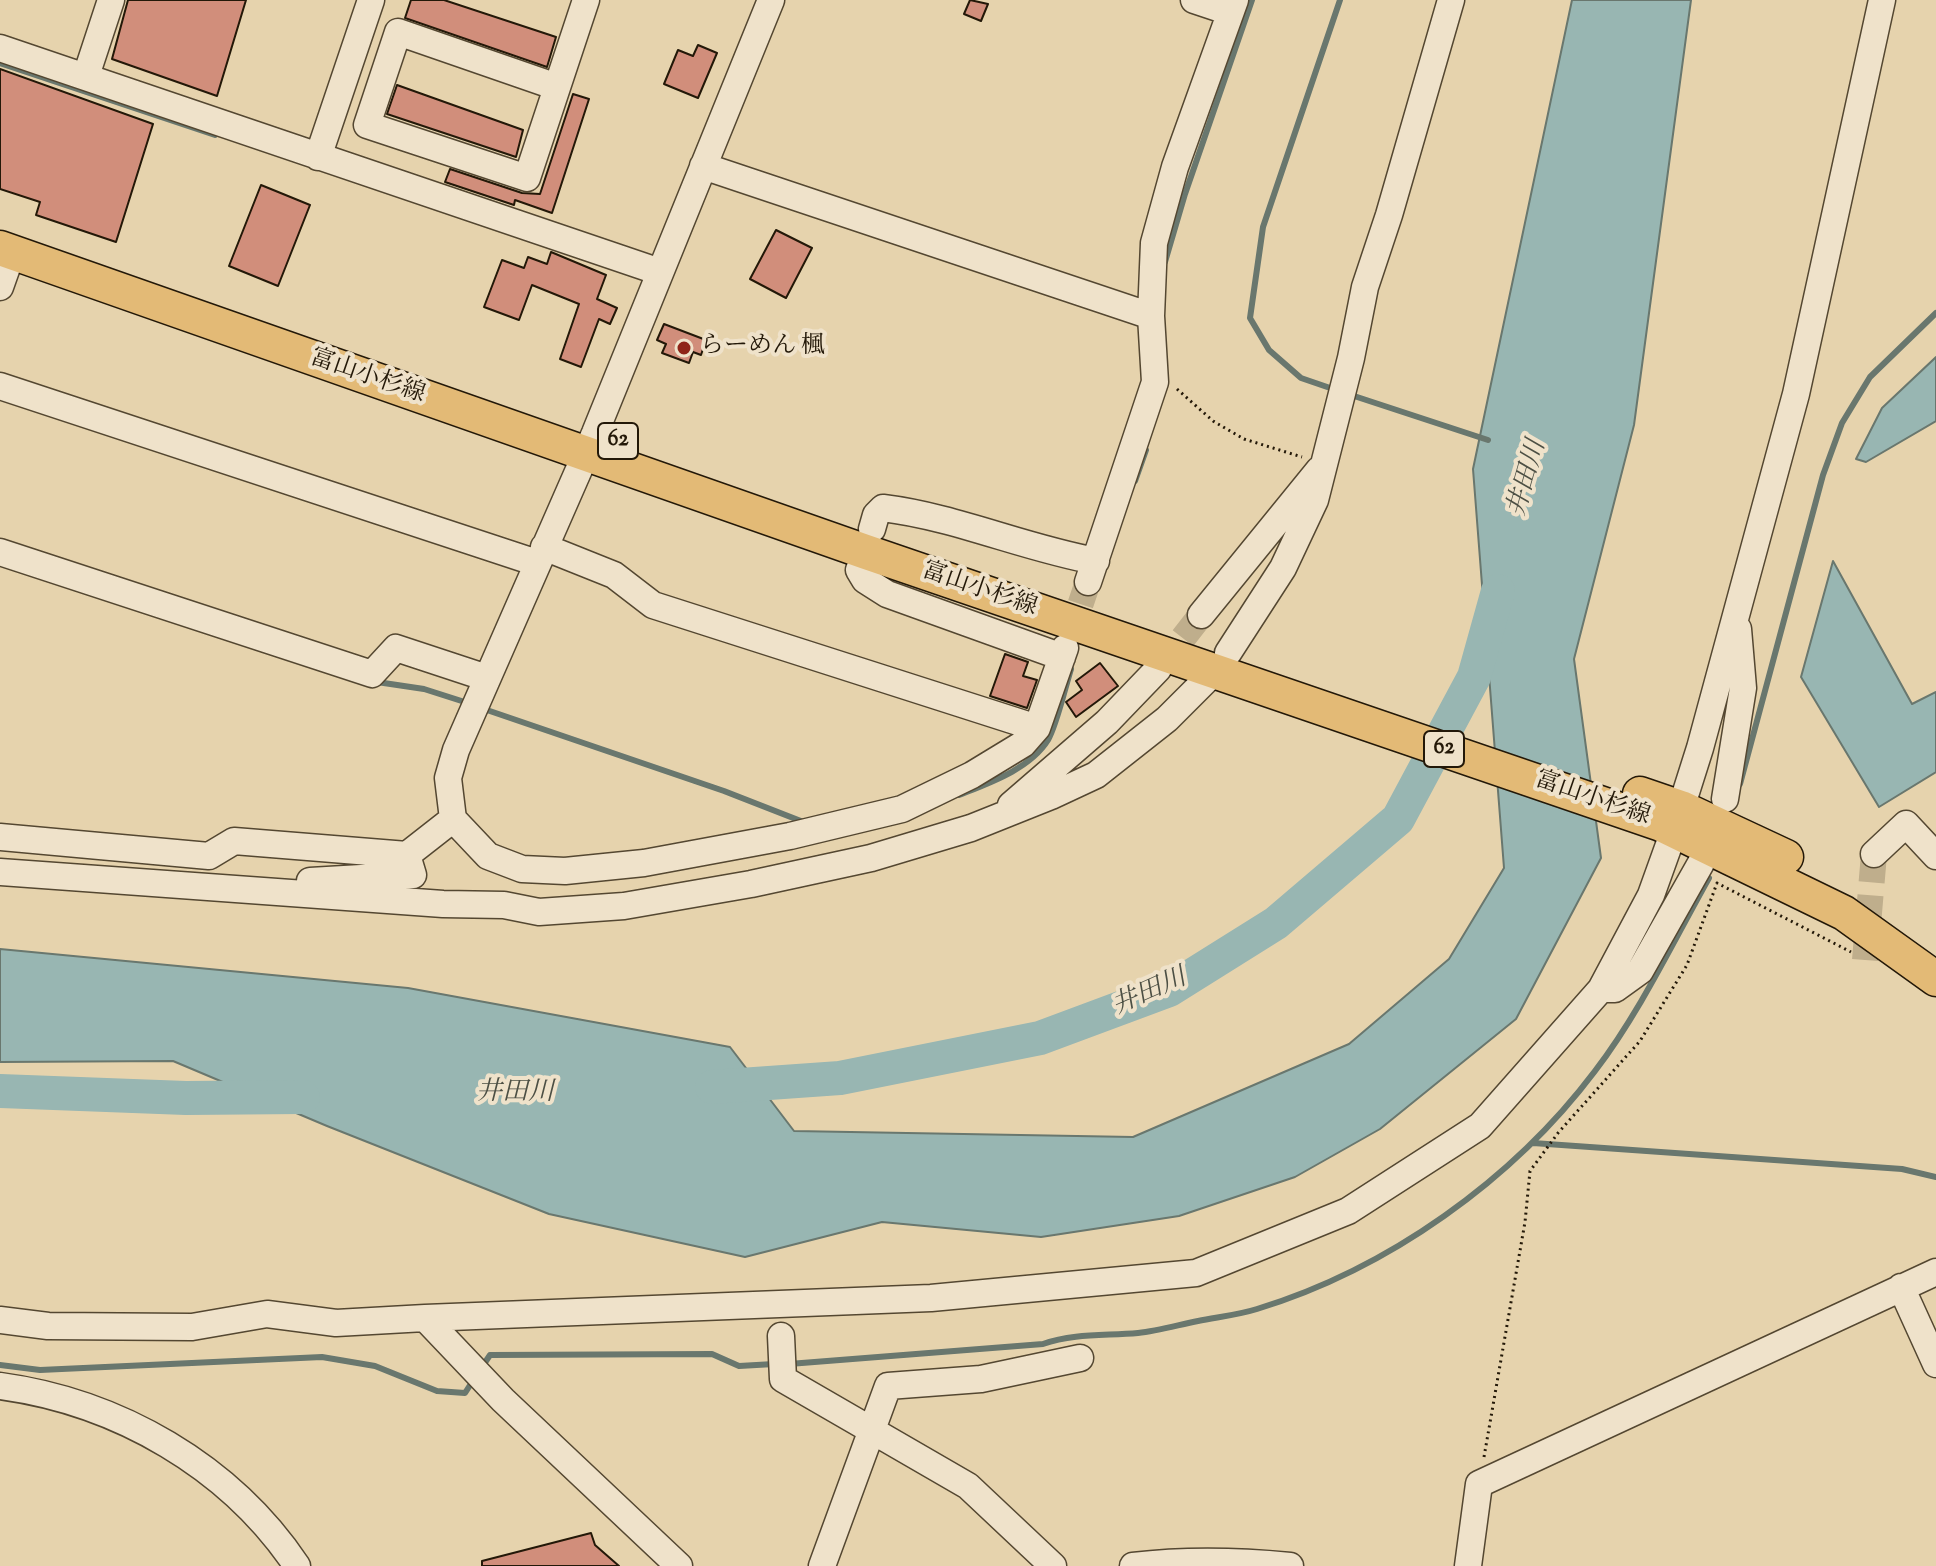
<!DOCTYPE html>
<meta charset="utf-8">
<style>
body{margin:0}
canvas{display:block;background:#e6d3ad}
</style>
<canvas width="1936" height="1566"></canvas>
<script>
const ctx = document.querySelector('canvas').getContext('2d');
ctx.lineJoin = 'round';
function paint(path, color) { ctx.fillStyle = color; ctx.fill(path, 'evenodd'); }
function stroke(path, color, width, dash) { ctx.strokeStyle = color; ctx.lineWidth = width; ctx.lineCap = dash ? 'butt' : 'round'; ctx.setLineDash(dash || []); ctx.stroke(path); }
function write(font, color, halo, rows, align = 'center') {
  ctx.font = font + ' "Sorts Mill Goudy","Noto Serif JP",serif'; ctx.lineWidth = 8; ctx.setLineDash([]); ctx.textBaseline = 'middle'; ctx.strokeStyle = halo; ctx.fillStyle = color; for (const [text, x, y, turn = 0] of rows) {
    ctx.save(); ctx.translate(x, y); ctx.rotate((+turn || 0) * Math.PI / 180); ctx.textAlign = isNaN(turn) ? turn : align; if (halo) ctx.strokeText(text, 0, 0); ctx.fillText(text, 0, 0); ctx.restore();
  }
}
const water = new Path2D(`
 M1572,0h119l-57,425 -60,234 27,199 -85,161 -136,110 -85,48 -116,39 -138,21 -159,-15 -137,35 -196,-43 -222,-88 -154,-65 -173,1v-113l408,39 322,59 64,84 339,6 216,-93 100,-85 55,-91 -31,-399z
 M1936,357v64l-70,41 -10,-3 26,-51z
 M1833,561l79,143 24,-12v80l-57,35 -78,-130z`);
paint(water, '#98b6b2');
stroke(water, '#69776e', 2);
stroke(new Path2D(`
 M0,63l215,72
 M1165,262l20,-68 67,-194
 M1336,390l-35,-12 -32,-28 -19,-32 13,-91 77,-227
 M1351,395l137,45
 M1135,481l11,-31
 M377,682l47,7 47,15
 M481,708l243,83 82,32
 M1740,784l83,-309 19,-52 28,-46 66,-64
 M959,795c30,-12 71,-26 89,-55 9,-16 17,-52 23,-71
 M1533,1143l369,26 34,8
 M789,1364l254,-20c31,-11 63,-8 95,-11 20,-2 40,-8 60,-12 20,-4 40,-6 59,-12 131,-40 256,-129 338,-238 45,-59 78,-129 114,-193
 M0,1365l40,5 282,-13 53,9 62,25 28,2 9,-14
 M482,1367l8,-12 222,-1 27,12 35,-2`), '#69776e', 6);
stroke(new Path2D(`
 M712,1087l128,-9 200,-40 129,-48 107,-67 122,-104 76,-142 24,-86
 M0,1091l186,7 117,-1`), '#98b6b2', 34);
const building = new Path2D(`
 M128,0h118l-29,96 -105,-37z
 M411,0h33l112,37 -9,30 -142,-49z
 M970,0l18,4 -7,17 -17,-7z
 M698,45l19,8 -19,45 -34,-14 14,-34 15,6z
 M0,69l153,55 -37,118 -80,-27 4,-13 -40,-13z
 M397,85l126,45 -7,27 -129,-43z
 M573,94l16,5 -37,114 -37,-13 -1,5 -69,-23 5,-13 72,24 18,1z
 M261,185l49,20 -32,81 -49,-20z
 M776,230l36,18 -26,50 -36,-19z
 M551,252l55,23 -9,24 20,9 -7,16 -11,-5 -18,48 -21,-8 19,-55 -47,-19 -13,35 -35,-13 18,-47 22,8 4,-11 19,7z
 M664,324l42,16 -5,15 -8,-3 -4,11 -27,-10 4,-9 -9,-4z
 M1005,654l23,8 -5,14 14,4 -10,28 -37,-12z
 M1100,663l18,23 -42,31 -10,-15 16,-12 -6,-9z
 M591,1533l4,12 24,21h-137v-5z`);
paint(building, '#d18e7b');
stroke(building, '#231808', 2);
stroke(new Path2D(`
 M1068,641l20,-59
 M1159,669l42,-54
 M1865,960l9,-106`), '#bfae8c', 26, [26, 13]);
const minor = new Path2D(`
 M771,0l-176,433 -139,317 -8,28 5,41 35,37 34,13 43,2 79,-8 146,-27 112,-27 70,-34 51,-31 14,-16 28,-80
 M1194,0l36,12
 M0,48l660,224
 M86,76l25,-76
 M557,87l-159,-55 -31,93 160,53 59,-178
 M318,157l53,-157
 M703,166l448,150
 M0,287l12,-34
 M0,386l537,177
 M872,529l4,-14 7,-7c73,9 141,40 213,53
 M544,547l70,28 39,30 384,123
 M0,552l372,122 24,-26 91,30
 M866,552l-7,18 6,10 22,14 175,63
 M1088,582l67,-200 -4,-66 3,-73 21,-76 60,-167
 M1201,615l118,-145
 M1228,653l55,-85 32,-68 36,-142 14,-71 24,-72 62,-215
 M1725,799l18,-111 -5,-59
 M1011,805l96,-83 51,-53
 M1681,808l19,-60 96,-354 86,-394
 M0,837l209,19 25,-15 173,14
 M1874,854l32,-30 30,32
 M0,872l443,32 61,1 35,7 85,-6 127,-22 120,-26 100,-30 80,-32 45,-21 71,-56 48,-48
 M310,881l103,-6 -6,-20 46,-36
 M1601,989h14l25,-18 61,-108
 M1901,1287l35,77
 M425,1318l506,-20 265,-25 152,-62 132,-85 121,-137 50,-94 23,-64
 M0,1320l48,6 144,1 75,-13 69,9 89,-5 78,82 176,166
 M781,1336l2,43 185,107 85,80
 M0,1386c118,16 230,80 297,180
 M822,1566l66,-180 93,-7 99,-21
 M1133,1566c51,-6 105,-5 157,0
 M1468,1566l11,-82 457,-212`);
const major = new Path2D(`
 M0,248l866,304 795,272 183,89 92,66
 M1640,794l41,14 105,49`);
stroke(minor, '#544731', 29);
stroke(major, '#231808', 37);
stroke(new Path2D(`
 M1177,389l36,32 31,18 58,18
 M1484,1457l41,-235 5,-51 28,-38 82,-92 47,-76 30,-82 134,69`), '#231808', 3, [2, 4]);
stroke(minor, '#efe2ca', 26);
stroke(major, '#e3ba76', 34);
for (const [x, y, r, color] of [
 [684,348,8,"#8f2418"]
]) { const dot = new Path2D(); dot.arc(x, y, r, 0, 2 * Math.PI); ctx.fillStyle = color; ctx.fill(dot); stroke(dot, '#efe2ca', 3); }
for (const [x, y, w] of [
 [618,441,40],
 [1444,749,40]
]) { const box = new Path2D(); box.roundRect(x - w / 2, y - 18, w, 36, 6); ctx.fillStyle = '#efe2ca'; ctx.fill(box); stroke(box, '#231808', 2); }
write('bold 22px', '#231808', null, [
 ["62",618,441],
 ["62",1444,749]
]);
write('24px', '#231808', '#efe2ca', [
 ["らーめん 楓",700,348]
], 'left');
write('24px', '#231808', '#efe2ca', [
 ["富山小杉線",367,378,19],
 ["富山小杉線",979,591,19],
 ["富山小杉線",1592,800,19]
]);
write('italic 26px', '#4c4f44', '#efe2ca', [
 ["井田川",1529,479,-74],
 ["井田川",1150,994,-24],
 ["井田川",515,1095]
]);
</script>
